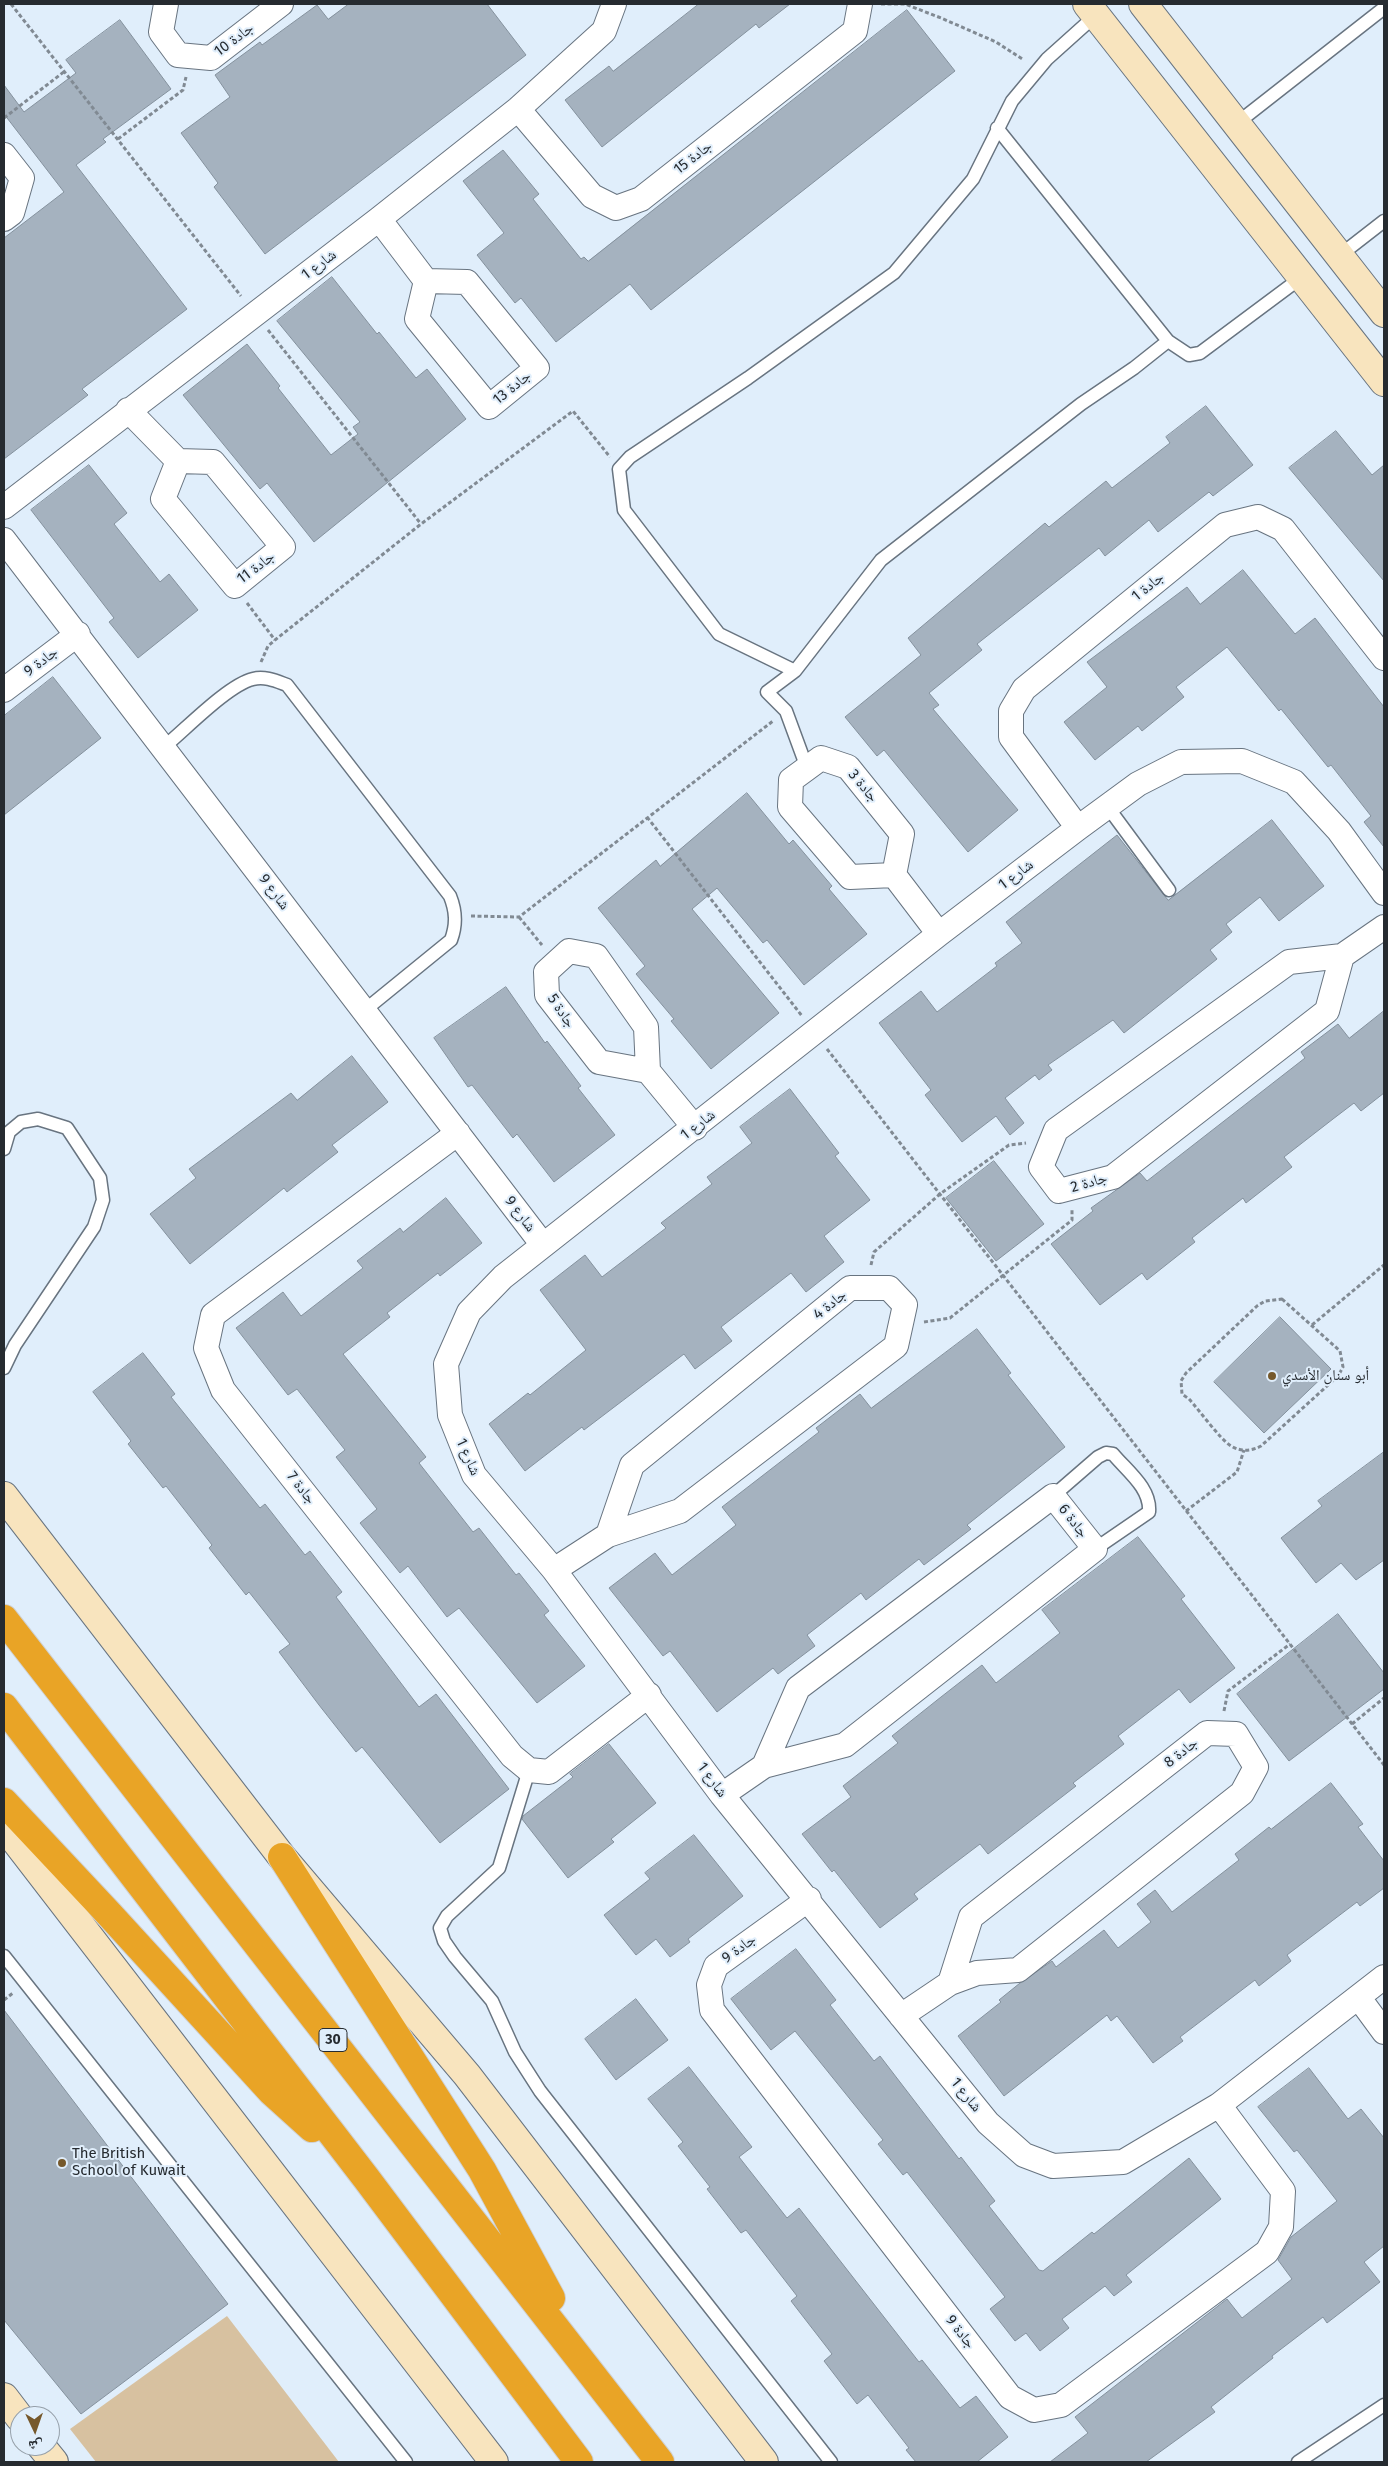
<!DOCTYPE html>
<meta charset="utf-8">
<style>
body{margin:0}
#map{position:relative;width:1388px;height:2466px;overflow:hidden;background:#e0eefb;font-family:"Fira Sans","Noto Naskh Arabic",sans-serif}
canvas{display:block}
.frame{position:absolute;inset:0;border:5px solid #262b30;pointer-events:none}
.north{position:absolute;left:10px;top:2406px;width:50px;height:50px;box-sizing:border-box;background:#e0eefb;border:1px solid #96a0aa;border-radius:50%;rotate:177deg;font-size:14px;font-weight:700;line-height:20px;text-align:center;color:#262b30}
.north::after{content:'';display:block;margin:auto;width:18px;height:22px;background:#76592c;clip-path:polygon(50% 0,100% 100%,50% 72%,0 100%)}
</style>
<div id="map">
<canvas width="1388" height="2466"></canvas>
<div class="frame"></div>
<div class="north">ش</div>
</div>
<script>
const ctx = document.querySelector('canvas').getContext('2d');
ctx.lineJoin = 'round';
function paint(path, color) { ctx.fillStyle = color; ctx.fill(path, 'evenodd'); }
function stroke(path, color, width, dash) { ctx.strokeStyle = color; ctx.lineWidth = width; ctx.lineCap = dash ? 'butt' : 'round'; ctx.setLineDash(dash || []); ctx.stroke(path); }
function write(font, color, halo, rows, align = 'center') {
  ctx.font = font + ' "Fira Sans","Noto Naskh Arabic",sans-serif'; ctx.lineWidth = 4; ctx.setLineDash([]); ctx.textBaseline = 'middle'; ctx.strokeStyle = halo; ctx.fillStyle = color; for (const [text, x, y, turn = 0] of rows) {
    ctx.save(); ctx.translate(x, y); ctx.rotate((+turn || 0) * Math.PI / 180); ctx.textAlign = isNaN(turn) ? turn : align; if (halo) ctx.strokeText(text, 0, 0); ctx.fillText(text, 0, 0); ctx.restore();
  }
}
paint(new Path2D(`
 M227,2316l112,146h-243l-26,-33z`), '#d7c1a0');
const building = new Path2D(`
 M349,4h138l39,51 -261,199 -51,-67 4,-4 -37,-50 49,-36 -15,-22 45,-33 2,3 55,-40 11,14z
 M699,4h91l-31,24 -3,-4 -154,123 -37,-47 44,-34 4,5z
 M907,10l48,61 -304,239 -21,-26 -74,58 -35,-44 -6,5 -38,-48 27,-22 -41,-52 40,-31 36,44 -6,5 48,60 3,-2 4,4z
 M120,20l51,69 -68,50 3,3 -30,23 111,144 -105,80 6,6 -84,64v-221l60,-46 -60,-78v-29l20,27 52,-39 -10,-13z
 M332,277l45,57 2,-2 37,46 11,-9 39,50 -152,123 -47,-59 -7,6 -77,-94 64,-51 33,42 -2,2 53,67 27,-21 -5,-7 7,-5 -83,-101z
 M1206,406l47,59 -40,31 -4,-4 -51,40 -9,-12 -44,36 -6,-8 -122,96 5,6 -53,43 10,12 -6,4 85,101 -50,42 -84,-102 -7,6 -32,-39 76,-62 -13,-17 137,-115 4,4 57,-46 6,7 58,-45 -4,-6z
 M1336,431l36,44 12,-10v116l-95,-113z
 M89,465l38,48 -13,11 46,58 9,-8 29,36 -60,48 -29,-36 5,-4 -83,-108z
 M1243,570l52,64 20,-16 69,89v140l-20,-25 7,-6 -40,-51 -3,2 -47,-58 -2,2 -52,-64 -51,40 8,10 -42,34 -4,-5 -43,34 -31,-38 43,-35 -20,-25 100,-75 13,17z
 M53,677l48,61 -97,77v-99z
 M747,793l42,51 4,-4 39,46 -3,3 38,45 -63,51 -37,-45 -4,3 -46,-55 -25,21 87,104 -68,56 -40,-48 3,-2 -38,-45 9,-8 -47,-58 58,-48 4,6z
 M1272,820l52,66 -45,35 -19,-24 -34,27 6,8 -22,18 7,9 -93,74 -11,-13 -65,45 4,5 -13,10 -4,-5 -30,23 19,25 -14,12 -14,-19 -34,26 -37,-47 6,-5 -52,-67 42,-32 16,21 60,-46 -2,-3 27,-20 -16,-21 111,-87 51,65z
 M506,987l39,56 2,-2 34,45 -3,2 37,47 -61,47 -37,-48 -4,4 -41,-53 -4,2 -34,-49z
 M1384,1011v82l-23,18 -7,-8 -21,16 -49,38 8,10 -46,36 -3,-5 -51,40 3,4 -48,38 -5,-7 -42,32 -49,-61 42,-33 -2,-3 49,-35 7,8 158,-123 -4,-6 37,-28 11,14z
 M352,1056l36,46 -56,43 6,7 -51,40 -3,-4 -94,76 -40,-50 46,-36 -7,-9 102,-76 6,7z
 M790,1089l49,64 -4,3 35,44 -46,36 20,26 -38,30 -15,-19 -70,54 11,14 -37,28 -11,-15 -100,76 -2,-3 -57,44 -36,-47 39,-31 2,2 56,-45 -46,-60 45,-35 17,22 64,-49 -5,-5 51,-39 -5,-7 45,-34 -12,-16z
 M994,1161l50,63 -48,37 -50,-63z
 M446,1198l36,45 -42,33 -2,-3 -51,40 3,4 -47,37 83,103 -7,6 54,69 6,-4 37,47 3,-2 30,38 -5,4 41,51 -48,37 -78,-95 -12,9 -39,-51 -8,7 -40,-50 17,-14 -41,-52 9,-7 -48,-61 -9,6 -52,-67 47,-36 18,24 62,-48 -6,-7 43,-33 3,4z
 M1280,1317l51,52 -67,64 -50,-51z
 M977,1329l34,44 -3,2 57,72 -98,78 4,4 -47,36 -5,-6 -53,41 -5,-7 -54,42 8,11 -37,28 -5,-6 -56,44 -47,-61 -7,5 -54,-68 46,-35 17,22 64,-50 -14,-18 97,-75 -3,-4 44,-34 11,14z
 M143,1353l32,41 -4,3 89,111 5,-4 40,51 5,-4 32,41 -6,5 83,110 17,-13 73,95 -69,54 -78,-96 -6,5 -37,-47 -40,-53 11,-8 -41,-52 -3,3 -37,-47 3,-3 -46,-59 -3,2 -35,-44 3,-3 -38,-49z
 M1384,1452v108l-28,20 -15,-17 -25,20 -35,-45 41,-32 -4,-5z
 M1138,1537l47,59 -4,3 54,69 -45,35 -11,-14 -61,47 6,8 -51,39 3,3 -88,68 -8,-10 -66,50 4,5 -38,29 -46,-58 -2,2 -30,-38 49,-37 -8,-11 55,-43 -6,-7 49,-39 41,-32 14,18 64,-50 -18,-23z
 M1338,1614l46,59v16l-95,72 -52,-67z
 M609,1744l47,59 -45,36 3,3 -46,36 -46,-59 1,-3 50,-39 -3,-3z
 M1331,1783l32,41 -5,3 26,34v27l-24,18 -3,-4 -70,53 4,6 -32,25 -4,-6 -75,57 3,4 -30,22 -36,-47 -6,5 -4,-6 -103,81 -46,-60 43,-34 -2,-2 21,-17 32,-22 4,6 48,-37 14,18 33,-26 -14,-18 18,-14 17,22 67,-52 -4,-6 34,-27 2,2z
 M694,1835l49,61 -55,43 2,3 -20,15 -14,-18 -20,16 -32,-40 46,-36 -5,-6z
 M796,1949l40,51 -6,5 44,56 6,-5 79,103 2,-2 34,44 -6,5 50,64 4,1 49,-39 2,2 95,-76 32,41 -95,76 6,7 -18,14 -9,-10 -43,33 7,9 -29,23 -14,-18 -11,8 -25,-32 15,-12 -98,-125 -4,3 -25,-31 5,-4 -88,-109 -24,19 -40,-51z
 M636,1999l32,41 -52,40 -31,-41z
 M4,2010l224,294 -147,110 -77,-94z
 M689,2067l63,80 -13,10 48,61 12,-10 120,154 3,-2 38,48 16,-12 32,41 -31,25h-61l-10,-12 3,-2 -41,-53 -11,9 -33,-43 8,-7 -41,-53 6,-5 -51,-66 -5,3 -34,-44 3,-2 -32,-41 5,-4 -35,-43z
 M1309,2068l39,51 13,-10 23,29v108l-20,16 16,20 -53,41 -4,-6 -51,39 1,2 -62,49 4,5 -69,50h-96l38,-29 -13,-16 152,-118 15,19 50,-39 -14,-19 13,-23 46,-36 -40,-51 -3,2 -36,-45z`);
paint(building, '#a5b2bf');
stroke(building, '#84919d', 1);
const lane = new Path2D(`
 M1236,124l148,-116
 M997,128l171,213 21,14 11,-2 102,-76
 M1339,256l45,-35
 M795,671l86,-111 200,-156 53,-36 34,-27
 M164,747c22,-18 64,-62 89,-68 12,-3 23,2 34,6l163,211c6,15 7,28 1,44l-86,70
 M807,768l-21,-57 -19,-19 28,-21 -76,-37 -95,-124 -5,-41 11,-12 118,-79 146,-105 79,-94 39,-78 35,-42 49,-44
 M1107,806l62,84
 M4,1149l5,-17 12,-10 17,-3 29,9 33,50 3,22 -9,27 -79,118 -11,23
 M1053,1496l45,-39 8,-4 7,1c14,17 38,34 36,58l-54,37
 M529,1770l-30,98 -52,48 -7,12 4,13 11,16 37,44 23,51 25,39 291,371
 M4,1956l402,506
 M1298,2462l86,-57`);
const street = new Path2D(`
 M166,4l-5,28 17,23 33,3 70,-54
 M518,109l74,87 24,12 25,-9 214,-168 5,-27
 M4,155l18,23 -10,35 -8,6
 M379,219l47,62
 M426,281l41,1 70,86 -48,39 -72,-88z
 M128,410l50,51 35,1 70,85 -48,39 -72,-87 15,-38
 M4,507l375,-288 139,-110 86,-78 10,-27
 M4,540l539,705
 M4,690l74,-56
 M1078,828l-67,-91v-26l13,-22 201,-164 33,-8 25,12 101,129
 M894,875l-44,2 -60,-70 1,-27 30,-22 27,9 54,67 -8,41 45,59
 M1384,893l-45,-62 -45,-49 -52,-21 -61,1 -43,22 -60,44 -139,106 -436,343 -34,35 -23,52 4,51 24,60 80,95 168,225 266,328 36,32 29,11 70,-4 96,-57 165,-128
 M1342,956l-15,55 -214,166 -54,14 -18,-24 15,-37 233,-168 53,-6 42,-29
 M648,1071l-49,-9 -52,-67 -1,-23 23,-21 27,5 50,71 2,44 47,57
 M458,1133l-245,182 -7,33 17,42 289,366 17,14 20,2 100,-77
 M554,1570l54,-35 24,-70 218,-177h39l16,17 -9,41 -216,165 -72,24
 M722,1795l42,-29 34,-78 255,-192 42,53 -250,196 -81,21
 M809,1899l-93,67 -7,19 3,25 298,387 24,13 27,-5 206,-153 14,-25 2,-36 -64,-86
 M1359,1998l25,34
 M901,2016l49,-33 27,-10 41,-3 224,-177 14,-26 -20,-33 -29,-1 -236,184 -21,66`);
const secondary = new Path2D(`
 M1087,4l297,378
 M1143,4l241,309
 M4,1496l278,361 185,218 297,387
 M4,1826l490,636
 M4,2397l16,21
 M41,2446l13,16`);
const highway = new Path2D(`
 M4,1619l656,843
 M4,1707l362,471 213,284
 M4,1802l106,113 161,176 41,37
 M282,1857l200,313 69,128`);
stroke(lane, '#687480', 15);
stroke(street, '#687480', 26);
stroke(secondary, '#687480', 30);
stroke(highway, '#cfd0d1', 30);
stroke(new Path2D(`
 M11,4l230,292
 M881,4h24l36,14 55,24 28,18
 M4,118l61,-47
 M118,139l65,-49 3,-13
 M268,330l153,194
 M247,603l28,37
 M261,662l7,-16 7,-6 146,-116 152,-113 37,46
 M647,817l155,199
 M471,916l48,1 254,-196
 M519,917l23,28
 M827,1049l557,716
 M871,1265l3,-13 66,-58 69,-49 17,-2
 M1282,1299l58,52 3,16 -5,9 -77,70c-9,5 -20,6 -30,0 -12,-8 -31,-35 -42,-47l-7,-5 -1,-13 5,-8 71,-67 8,-5z
 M924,1322l26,-4 122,-98v-11
 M1312,1325l72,-60
 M1186,1511l51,-39 7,-22
 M1224,1711l4,-20 62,-47
 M1352,1724l32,-26
 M4,2000l9,-7`), '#818a93', 3, [4, 2.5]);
stroke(lane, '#fff', 12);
stroke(street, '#fff', 24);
stroke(secondary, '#f8e4be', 28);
stroke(highway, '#e9a426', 28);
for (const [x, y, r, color] of [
 [1272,1376,5,"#76592c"],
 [62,2163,5,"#76592c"]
]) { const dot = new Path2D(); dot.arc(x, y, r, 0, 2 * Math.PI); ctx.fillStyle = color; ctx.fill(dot); stroke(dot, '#e0eefb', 2); }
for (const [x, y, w] of [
 [333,2040,28]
]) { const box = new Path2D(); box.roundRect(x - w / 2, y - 11.5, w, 23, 4); ctx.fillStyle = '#e0eefb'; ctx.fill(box); stroke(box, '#262b30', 1); }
write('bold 14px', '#262b30', null, [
 ["30",333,2040]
]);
write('15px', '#262b30', '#e0eefb', [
 ["جادة 10",234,40,-37],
 ["جادة 15",693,158,-38],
 ["شارع 1",319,265,-37],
 ["جادة 13",512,388,-39],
 ["جادة 11",256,568,-37],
 ["جادة 1",1148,587,-39],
 ["جادة 9",41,662,-37],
 ["جادة 3",863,786,50],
 ["شارع 1",1016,875,-37],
 ["شارع 9",274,892,53],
 ["جادة 5",561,1011,56],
 ["شارع 1",698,1125,-38],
 ["جادة 2",1089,1183,-16],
 ["شارع 9",520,1214,53],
 ["جادة 4",830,1305,-39],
 ["شارع 1",468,1457,66],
 ["جادة 7",301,1488,52],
 ["جادة 6",1073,1521,52],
 ["جادة 8",1181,1753,-38],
 ["شارع 1",712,1780,53],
 ["جادة 9",739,1949,-36],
 ["شارع 1",966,2095,51],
 ["جادة 9",960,2332,52]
]);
write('15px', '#262b30', '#e0eefb', [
 ["أبو سنان الأسدي",1282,1376],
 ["The British",72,2154],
 ["School of Kuwait",72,2171]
], 'left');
</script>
